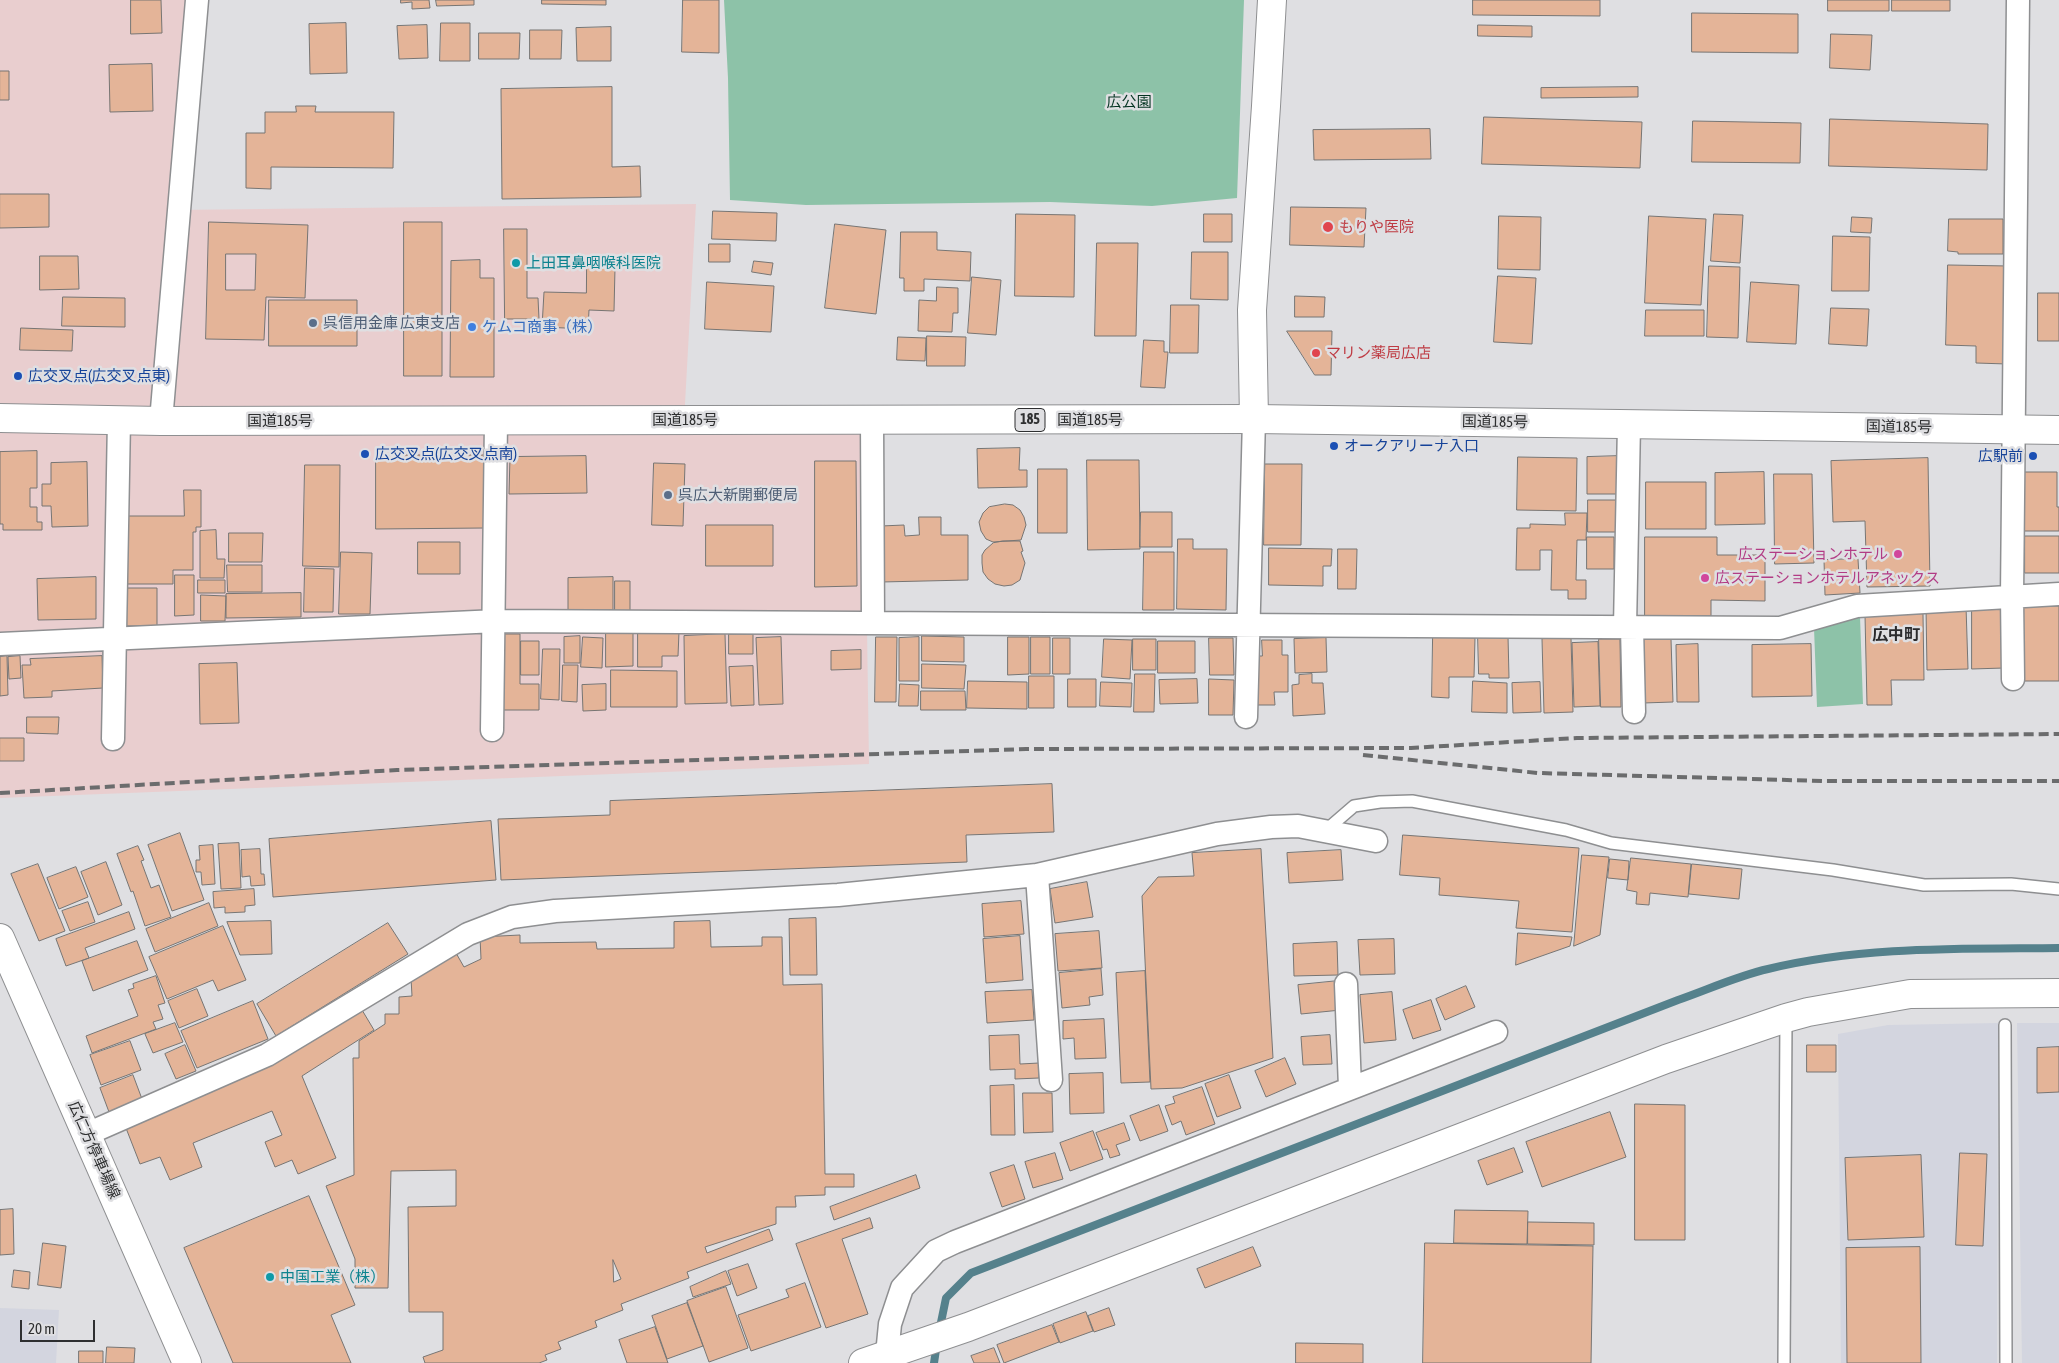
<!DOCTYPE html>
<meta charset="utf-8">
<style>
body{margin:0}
#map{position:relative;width:2059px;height:1363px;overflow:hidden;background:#dfdfe2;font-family:"Asap Condensed",sans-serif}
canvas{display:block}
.scale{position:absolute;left:20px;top:1320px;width:75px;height:22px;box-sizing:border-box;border:2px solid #2e2f30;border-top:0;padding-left:6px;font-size:15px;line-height:18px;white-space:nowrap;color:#2e2f30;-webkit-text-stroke:4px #dfdfe2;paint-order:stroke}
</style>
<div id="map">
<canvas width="2059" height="1363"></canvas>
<div class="scale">20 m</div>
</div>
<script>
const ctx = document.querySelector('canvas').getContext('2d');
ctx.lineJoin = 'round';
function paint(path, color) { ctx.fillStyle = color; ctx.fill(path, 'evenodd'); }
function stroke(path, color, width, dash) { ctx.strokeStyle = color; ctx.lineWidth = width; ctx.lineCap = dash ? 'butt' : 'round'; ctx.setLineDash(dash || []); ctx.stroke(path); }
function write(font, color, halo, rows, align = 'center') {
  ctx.font = font + ' "Asap Condensed","Noto Sans JP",sans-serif'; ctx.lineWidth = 5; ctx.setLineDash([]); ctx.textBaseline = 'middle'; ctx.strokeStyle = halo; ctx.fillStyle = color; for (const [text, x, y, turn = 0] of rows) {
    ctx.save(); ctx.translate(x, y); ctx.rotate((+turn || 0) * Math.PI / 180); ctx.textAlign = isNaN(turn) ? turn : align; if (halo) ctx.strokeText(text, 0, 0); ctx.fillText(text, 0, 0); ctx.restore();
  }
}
paint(new Path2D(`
 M0,0h191l-16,210 521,-6 -12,218 180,2 5,340 -869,34z`), '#e9cecf');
paint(new Path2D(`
 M1998,1023l-1,340h-156l-3,-329 50,-9z
 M2017,1023h42v340h-37z
 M0,1308l59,2 -3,53h-56z`), '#d3d5df');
paint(new Path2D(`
 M724,0h520l-7,198 -85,8 -102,-4 -244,3 -76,-5 -2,-122z
 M1860,616l3,88 -46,3 -3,-79z`), '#8dc2a8');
stroke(new Path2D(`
 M939,1332l7,-34 25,-25 707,-273c29,-10 59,-24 90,-31 95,-23 193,-20 291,-21
 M934,1363l3,-20`), '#55818c', 8);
const building = new Path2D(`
 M131,0h30l1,33 -31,1z
 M401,0h28l1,8 -18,1v-7l-11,1z
 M436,0h38v5l-37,1z
 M542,0h64v5l-64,-1z
 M683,0h36v53l-37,-1z
 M1473,0h127v16l-127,-1z
 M1828,0h61v11h-61z
 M1892,0h58v11h-58z
 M1692,13l106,1v39l-106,-1z
 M346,23l1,50 -37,1 -1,-50z
 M441,23h29v38h-30z
 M427,25l1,33 -29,1 -2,-33z
 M1478,25l54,1v11l-54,-1z
 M611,27v34h-34l-1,-33z
 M530,30h32l-1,29h-31z
 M479,33h41l-1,26h-40z
 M1831,34l41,1 -2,35 -40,-2z
 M152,64l1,47 -43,1 -1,-47z
 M0,71h9v29h-9z
 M612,87v80l28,-1 1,31 -139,2 -1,-110z
 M1638,87v10l-97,1v-10z
 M296,106h20l-1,6h79l-1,56 -122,-1v22l-25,-1v-55h19v-21h31z
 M1484,117l158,5 -2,46 -158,-4z
 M1830,119l158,5 -1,46 -158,-4z
 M1693,121l108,2 -1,40 -108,-1z
 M1430,129l1,30 -117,1 -1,-30z
 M0,194h49v33l-49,1z
 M1291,207l75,1 -2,39 -74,-2z
 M713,211l64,2 -1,28 -64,-2z
 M1016,214l59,1 -1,82 -59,-1z
 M1204,214h28v28h-28z
 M1714,214l29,1 -3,48 -29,-2z
 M1499,216l42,1 -1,53 -42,-1z
 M1649,216l57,3 -5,86 -56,-2z
 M1852,217l20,1 -1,15 -20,-1z
 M1949,219h54v35h-45v-2l-10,-1z
 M209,222l99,3 -3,73 -39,-1 -2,43 -58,-1zM226,254h30l-1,36h-29z
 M404,222h38v154h-38z
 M835,224l51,6 -10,84 -51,-6z
 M504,229h23v69h11l1,21h-34z
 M901,232h36v18l34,2 -1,29 -46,-2v12h-20v-13h-4z
 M1833,236l37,1 -1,54h-37z
 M1097,243h41l-2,93h-41z
 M709,244h21v18h-21z
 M1192,252h36v48l-37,-1z
 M40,256h38l1,33 -39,1z
 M480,260v18h14v99h-44l1,-116z
 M754,261l19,2 -2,12 -19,-3z
 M1948,265l61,1 -2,98 -31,-1v-17l-30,-1z
 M1709,266l31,1 -2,71 -31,-1z
 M587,267l28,1 -1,43 -25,-1 -1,19 -46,-2 2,-35 42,1z
 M1498,276l38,2 -4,66 -38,-2z
 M972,277l29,3 -5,55 -28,-2z
 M707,282l67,4 -3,46 -66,-3z
 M1751,282l48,3 -3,59 -49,-2z
 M937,287l21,1v25h-5l-1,19 -34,-1 1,-31 17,1z
 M2038,293h21v48h-21z
 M1295,296l30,1 -1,20h-29z
 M63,297l62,1v29l-63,-1z
 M269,300h88v46h-88z
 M1171,305h28l-1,48h-28z
 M1831,308l38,1 -2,37 -38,-2z
 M1646,310h58v26h-59z
 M21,328l52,2 -1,21 -52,-1z
 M1287,331h45l-1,44h-16z
 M927,336l39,1 -1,29h-38z
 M898,337l28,1 -1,23 -28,-1z
 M1144,340l20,1v11h4l-3,36 -24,-1z
 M1020,448l-1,22h8v17l-49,1 -1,-39z
 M37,451v37h-7v19h7v15h5v8h-39v-6h-3v-72z
 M376,455h108v73l-108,1z
 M586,456l1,37 -78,1 1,-37z
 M1619,456v38h-32v-37z
 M1518,457l59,1 -1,53 -59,-1z
 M1928,458l2,128 -63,1 -2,-66 -32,1 -2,-61z
 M1087,460h52l1,89 -52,1z
 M815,461h41l1,125 -42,1z
 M87,462l1,64 -36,1 -1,-21h-9v-22h9v-21z
 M654,463l31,1 -2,62 -31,-1z
 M1265,464h37l-1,81h-37z
 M305,465h35l-1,102 -36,-1z
 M1038,469h29v64h-29z
 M1764,472l1,52 -50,1v-52z
 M2024,472h33v35h2v24h-36z
 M1774,474h38l2,89 -39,1z
 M1646,482h60v47h-60z
 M184,490h17v37h-5v5h-3v38h-20v14h-47v-68h58z
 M1588,500h30v32h-30z
 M1005,504l8,1 7,5 4,7 2,8 -5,15 -28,2 -7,-3 -5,-8 -2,-9 4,-9 6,-6z
 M1141,512h31v35h-32z
 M1565,513h22l-1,27h-9l-1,40h10v19h-18v-9h-17l1,-40h-12v20h-24l1,-42h13v-4l35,1z
 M919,517h22v18h27v45l-87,2v-56l23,-1 1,11 14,-1z
 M706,525h67v41h-67z
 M216,530l1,29h8l-1,19h-24v-47z
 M229,533h34l-1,29h-33z
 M2025,536h34v37h-34z
 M1587,537h27v32h-27z
 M1645,537h72v18h48v46l-54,-1v16h-66z
 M1178,539h15v10h34l-1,61 -49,-1z
 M1003,541h17l3,10 -2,1 4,11 -5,17 -8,5 -8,1 -9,-2 -7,-5 -5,-7 -1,-9v-8l3,-5 8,-7z
 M418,542h42v32h-42z
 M1269,548l63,1 -1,17h-8v20l-54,-1z
 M1338,549h19l-1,40h-18z
 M341,552l31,1 -2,61h-31z
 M1144,552h30v58h-31z
 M1858,559l2,34 -35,2 -1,-35z
 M227,565h35v27h-34z
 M305,568l29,1 -1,43h-29z
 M175,575h19v40l-19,1z
 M96,577v42l-58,1 -1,-41z
 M613,577v33l-45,1v-33z
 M198,580h27v13h-27z
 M615,581h15v31h-15z
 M121,588h36v38h-35z
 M301,593v24l-75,1v-24z
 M201,595l25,1 -1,25h-24z
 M1966,606l2,63 -41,1 -1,-63z
 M2023,606h36v75h-36z
 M1972,607h32v61l-32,1z
 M1923,614l1,66h-33l1,25h-25l-2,-90z
 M606,632h27v34l-27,1z
 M638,632h41l-1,24h-16v11h-24z
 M498,634h22v50h19v26h-42z
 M725,634l2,69 -42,1 -1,-68z
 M729,634h24v20h-24z
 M580,636v27h-16v-26z
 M922,636l42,1v25l-42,-1z
 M1478,636h30l1,42h-20v-4h-10z
 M583,637l20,1 -1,30 -21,-1z
 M781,637l2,67 -24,1 -3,-67z
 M876,637h21l-1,65h-21z
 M919,637v44h-20v-43z
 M1008,637h21v37l-21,1z
 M1031,637h19v37h-19z
 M1433,637l42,1 -1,39h-25v21l-17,-1z
 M1053,638h17v36h-17z
 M1209,638h24l1,37h-24z
 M1326,638l1,34 -32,1 -1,-34z
 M1571,638l2,74 -29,1 -2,-74z
 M1104,639l28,1 -2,39 -28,-2z
 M1133,639h23v31h-23z
 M1599,639h21l1,68h-20z
 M1671,639l2,63 -30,1 -2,-63z
 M1262,640h20v15h6v37h-14l1,13h-21l2,-49h6z
 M521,641h18v34h-18z
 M1158,641h37v32h-37z
 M1598,642l2,64 -26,1 -2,-64z
 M1698,644l1,58h-22l-1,-57z
 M1811,644l1,52 -60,1v-52z
 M543,649h17l-1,51 -18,-1z
 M861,650v19l-30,1v-19z
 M7,656l1,39 -8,1v-39z
 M20,656l1,22 -12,1 -1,-22z
 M102,656l1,32 -51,3v6l-28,1 -2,-33h9l-1,-6z
 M237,663l2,60 -39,1 -1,-60z
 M922,664l44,1 -2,24 -42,-1z
 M563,665h15l-1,37 -15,-1z
 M753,666l1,39 -23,1 -2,-39z
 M611,670l66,1v36h-66z
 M1135,674h20l-1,38h-20z
 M1312,674v9h11l2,31 -32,2 -1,-31 7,-1v-9z
 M1029,676h25v32h-25z
 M1068,679h28v28h-28z
 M1197,679l1,24 -38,1 -1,-24z
 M1209,679l25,1 -1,35h-24z
 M968,681l59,1v27l-60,-1z
 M1473,681l34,2v30l-35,-1z
 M1101,682l31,1 -1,24 -31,-1z
 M1540,682l1,30 -28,1 -1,-30z
 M606,684v26l-23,1 -1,-26z
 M900,684l19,1 -1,21h-19z
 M921,691h44l1,19h-45z
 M27,717h32l-1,17 -31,-1z
 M0,738h24v23h-24z
 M1052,784l2,48 -88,3 1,27 -466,18 -3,-61 112,-4v-14z
 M491,821l5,59 -223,17 -4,-58z
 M180,833l24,67 -32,11 -24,-66z
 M1403,835l176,13 -7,84 -56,-4 3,-27 -80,-6 1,-17 -40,-3z
 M239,843l2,45 -20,1 -3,-45z
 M213,845l2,39 -13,1 -1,-13h-5v-12h4l-1,-14z
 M138,846l6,14 -3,1 10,27 8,-3 12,32 -26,9 -12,-35 -2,1 -14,-38z
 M260,849l1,25h3l1,11 -14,1 -1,-10 -8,1 -1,-27z
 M1261,849l12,209 -91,30 -31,1 -9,-193 16,-19 36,-1 -2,-23z
 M1341,850l2,30 -54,3 -2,-30z
 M1582,855l27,2 -9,78 -26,11z
 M1631,858l60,6 -3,33 -38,-4 -1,12 -13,-1 1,-12 -10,-2z
 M1610,859l19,2 -1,19 -20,-2z
 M106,862l16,43 -24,10 -17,-43z
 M38,864l27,67 -26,10 -28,-67z
 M1692,864l50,5 -3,30 -50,-5z
 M76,867l12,30 -29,12 -12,-31z
 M1087,882l6,35 -38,6 -5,-34z
 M254,889l1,16 -10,1v6l-20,1v-6l-11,1 -1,-16z
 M1021,901l3,33 -40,3 -2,-33z
 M88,902l7,20 -25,9 -8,-20z
 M209,903l9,23 -63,26 -9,-23z
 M129,912l6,17 -50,19 4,10 -23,8 -10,-27z
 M816,918l1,57h-27l-1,-56z
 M271,921l1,33 -32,1 -13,-33z
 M710,921l1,26 51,-1v-9h20l1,48 39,-1 3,190h29v13h-29v8l-30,1 1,11h-20v17l-71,23 2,6 62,-24 4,11 -86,32 2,6 -68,26 2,6 -28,11 2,6 -39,15 3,7 -16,6 2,5 -8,3h-114l-2,-6 20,-7v-38h-34l-1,-105 48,-1v-36l-65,1 -3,117h-33v-29l-29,-73 28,-11 -1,-117h6v-17l26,-17v-10h14v-17l13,-1 -1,-18 45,-25 8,14 17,-8 -1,-22 40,-2v8l76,-1 1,7 77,-1v-26zM613,1260l8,19 -7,3z
 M388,923l20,31 -132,82 -19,-32z
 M223,926l23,54 -28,11 -5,-11 -46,19 -18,-42z
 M1099,931l3,37 -44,3 -3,-37z
 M1518,933l54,4 -2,9 -54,19z
 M1020,936l3,44 -37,3 -3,-44z
 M1394,939l1,35 -35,1 -2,-35z
 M137,941l11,29 -55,21 -11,-30z
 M1337,942l1,33 -44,1 -1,-32z
 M1101,969l2,26 -14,2 1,8 -28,3 -3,-35z
 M1145,971l5,111 -29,1 -5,-110z
 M156,976l9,27 -7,2 5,14 -10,3 3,7 -64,24 -6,-17 52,-20 -10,-26 6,-2 -1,-4z
 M1338,981l3,29 -40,4 -3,-29z
 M1466,986l9,21 -30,13 -9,-21z
 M197,989l11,27 -29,12 -11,-27z
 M1032,990l2,30 -47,3 -2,-31z
 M1392,992l4,48 -32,3 -4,-48z
 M1431,1000l10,30 -28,9 -10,-29z
 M253,1001l15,38 -71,29 -16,-37z
 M359,1005l15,25 -72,46 34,82 -38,16 -6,-14 -17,7 -10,-25 17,-7 -10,-24 -79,32 9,24 -32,13 -10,-23 -20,7 -16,-41z
 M1104,1019l2,39 -31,1 -1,-21 -11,1v-18z
 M175,1023l8,19 -30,11 -8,-19z
 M1019,1035l1,29 19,-1v15l-24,1v-10l-25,1 -1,-34z
 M1330,1035l2,29 -29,1 -2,-28z
 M130,1041l11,29 -40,15 -11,-30z
 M185,1045l11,26 -20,8 -11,-25z
 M1807,1045h29v27h-29z
 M2059,1047v45l-22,1v-45z
 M1285,1058l11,26 -30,13 -11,-26z
 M1103,1073l1,40 -34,1 -1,-40z
 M133,1075l9,24 -33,13 -9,-24z
 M1229,1075l12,33 -24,9 -12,-33z
 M1014,1085l1,50h-24l-1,-49z
 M1202,1087l13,37 -29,11 -5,-14 -9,4 -7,-19 10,-3 -2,-6z
 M1023,1093h29l1,39 -29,1z
 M1635,1104l50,1v135h-50z
 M1159,1105l9,26 -28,10 -10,-25z
 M1610,1112l16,45 -84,30 -16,-45z
 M1124,1123l6,17 -14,5 4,10 -10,3 -3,-9 -4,1 -7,-17z
 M1093,1131l10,28 -33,12 -10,-28z
 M1514,1148l9,24 -36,13 -9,-24z
 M1055,1153l8,26 -30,9 -8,-26z
 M1960,1153l27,1 -4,92 -27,-1z
 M1921,1155l3,82 -76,3 -3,-82z
 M1014,1165l11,34 -23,8 -12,-34z
 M916,1175l4,13 -86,32 -4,-13z
 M309,1196l46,109 -24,10 20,48h-118l-49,-115z
 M13,1209l1,45 -14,1v-45z
 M1455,1210l73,1 -1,33 -73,-1z
 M870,1218l3,10 -31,11 26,75 -42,14 -30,-84z
 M1528,1222l66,1v22l-66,-1z
 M43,1243l23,3 -5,42 -23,-3z
 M1425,1243l168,3 -2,117h-168z
 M1253,1247l8,19 -56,22 -8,-19z
 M1920,1247l1,116h-74l-1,-115z
 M748,1264l9,24 -20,8 -9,-25z
 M14,1270l16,2 -1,17 -17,-2z
 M726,1271l5,13 -38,13 -3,-10z
 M805,1283l16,44 -70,24 -13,-36 51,-18 -3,-7z
 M726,1287l22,61 -39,14 -22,-61z
 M687,1303l16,43 -36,13 -15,-43z
 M1109,1308l6,17 -21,7 -6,-16z
 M1086,1312l7,19 -33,12 -7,-19z
 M1052,1325l7,17 -55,21 -7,-18z
 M655,1327l13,36h-41l-8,-23z
 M1296,1343l67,1v19h-67z
 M107,1347l28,1 -1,15h-28z
 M994,1348l6,15h-26l-3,-7z
 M79,1351h24v12h-24z`);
paint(building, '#e4b498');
stroke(building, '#777573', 1);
const service = new Path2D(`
 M1325,831l29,-25 26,-4 32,-1 154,29 45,13 222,27 91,15 87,-1 48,5
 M2005,1025l1,338
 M1784,1363l2,-345`);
const minor = new Path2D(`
 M872,420l1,203
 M161,421l36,-421
 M1625,627l4,-203
 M1632,627l2,85
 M0,644l497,-23 1283,7 77,-22 202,-12
 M2013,679l-1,-83 6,-596
 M1246,717l8,-298
 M492,730l4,-309
 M113,739l6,-319
 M1037,875l14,205
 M1346,984l4,104
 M87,1134l180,-79 201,-121 44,-17 43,-6 283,-16 199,-20 180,-41 54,-7 27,-1 78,15
 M887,1355l3,-31 12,-36 34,-37 19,-9 541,-210`);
const tertiary = new Path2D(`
 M1254,419l-2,-109 14,-204 6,-106
 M863,1363l105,-36 698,-268 120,-41 22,-6 102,-18 149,-1`);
const secondary = new Path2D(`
 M0,938l187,425`);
const trunk = new Path2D(`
 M0,418l161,3 1093,-2 805,11`);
stroke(service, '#8e8f91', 14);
stroke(minor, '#8e8f91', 25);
stroke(tertiary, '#8e8f91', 30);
stroke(secondary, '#8e8f91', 30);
stroke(trunk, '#8e8f91', 30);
stroke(service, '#fff', 11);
stroke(minor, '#fff', 22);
stroke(tertiary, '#fff', 28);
stroke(secondary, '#fff', 28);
stroke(trunk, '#fff', 28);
stroke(new Path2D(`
 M1363,755l175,18 285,8h236
 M0,793l397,-23 629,-21 385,-1 166,-10 482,-4`), '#6b6c6d', 4, [10, 5]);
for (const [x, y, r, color] of [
 [1328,227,6,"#e0444e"],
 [516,263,5,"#0f9aa8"],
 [313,323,5,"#5c6f8a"],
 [472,327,5,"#3f7fe0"],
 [1316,353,5,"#e0444e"],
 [18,376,5,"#1a4fb4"],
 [1334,446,5,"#1a4fb4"],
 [365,454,5,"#1a4fb4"],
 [2033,456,5,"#1a4fb4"],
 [668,495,5,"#5c6f8a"],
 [1898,554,5,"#d1479c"],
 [1705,578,5,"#d1479c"],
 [270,1277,5,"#0f9aa8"]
]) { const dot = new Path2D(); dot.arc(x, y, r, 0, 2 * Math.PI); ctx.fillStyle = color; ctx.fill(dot); stroke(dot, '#dfdfe2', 2); }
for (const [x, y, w] of [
 [1030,420,30]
]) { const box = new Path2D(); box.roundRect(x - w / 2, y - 11.5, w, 23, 4); ctx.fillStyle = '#dfdfe2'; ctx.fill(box); stroke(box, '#2e2f30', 1); }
write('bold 14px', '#2e2f30', null, [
 ["185",1030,420]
]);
write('15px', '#033321', '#dfdfe2', [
 ["広公園",1129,102]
]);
write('15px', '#be3a42', '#dfdfe2', [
 ["もりや医院",1339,227],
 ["マリン薬局広店",1326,353]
], 'left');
write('15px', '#0d838f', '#dfdfe2', [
 ["上田耳鼻咽喉科医院",526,263],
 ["中国工業（株）",280,1277]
], 'left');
write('15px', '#4e5e75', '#dfdfe2', [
 ["呉信用金庫 広東支店",323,323],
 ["呉広大新開郵便局",678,495]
], 'left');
write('15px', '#366cbe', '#dfdfe2', [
 ["ケムコ商事（株）",482,327]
], 'left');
write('15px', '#164399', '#dfdfe2', [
 ["広交叉点(広交叉点東)",28,376],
 ["オークアリーナ入口",1344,446],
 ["広交叉点(広交叉点南)",375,454],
 ["広駅前",2023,456,"right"]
], 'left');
write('15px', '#2e2f30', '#dfdfe2', [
 ["国道185号",685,420],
 ["国道185号",1090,420],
 ["国道185号",280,421],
 ["国道185号",1495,422,1],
 ["国道185号",1899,427,1],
 ["広仁方停車場線",94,1150,66]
]);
write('15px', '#b23c85', '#dfdfe2', [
 ["広ステーションホテル",1888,554],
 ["広ステーションホテルアネックス",1715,578,"left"]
], 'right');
write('bold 16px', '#2b2b2d', '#dfdfe2', [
 ["広中町",1896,635]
]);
</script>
